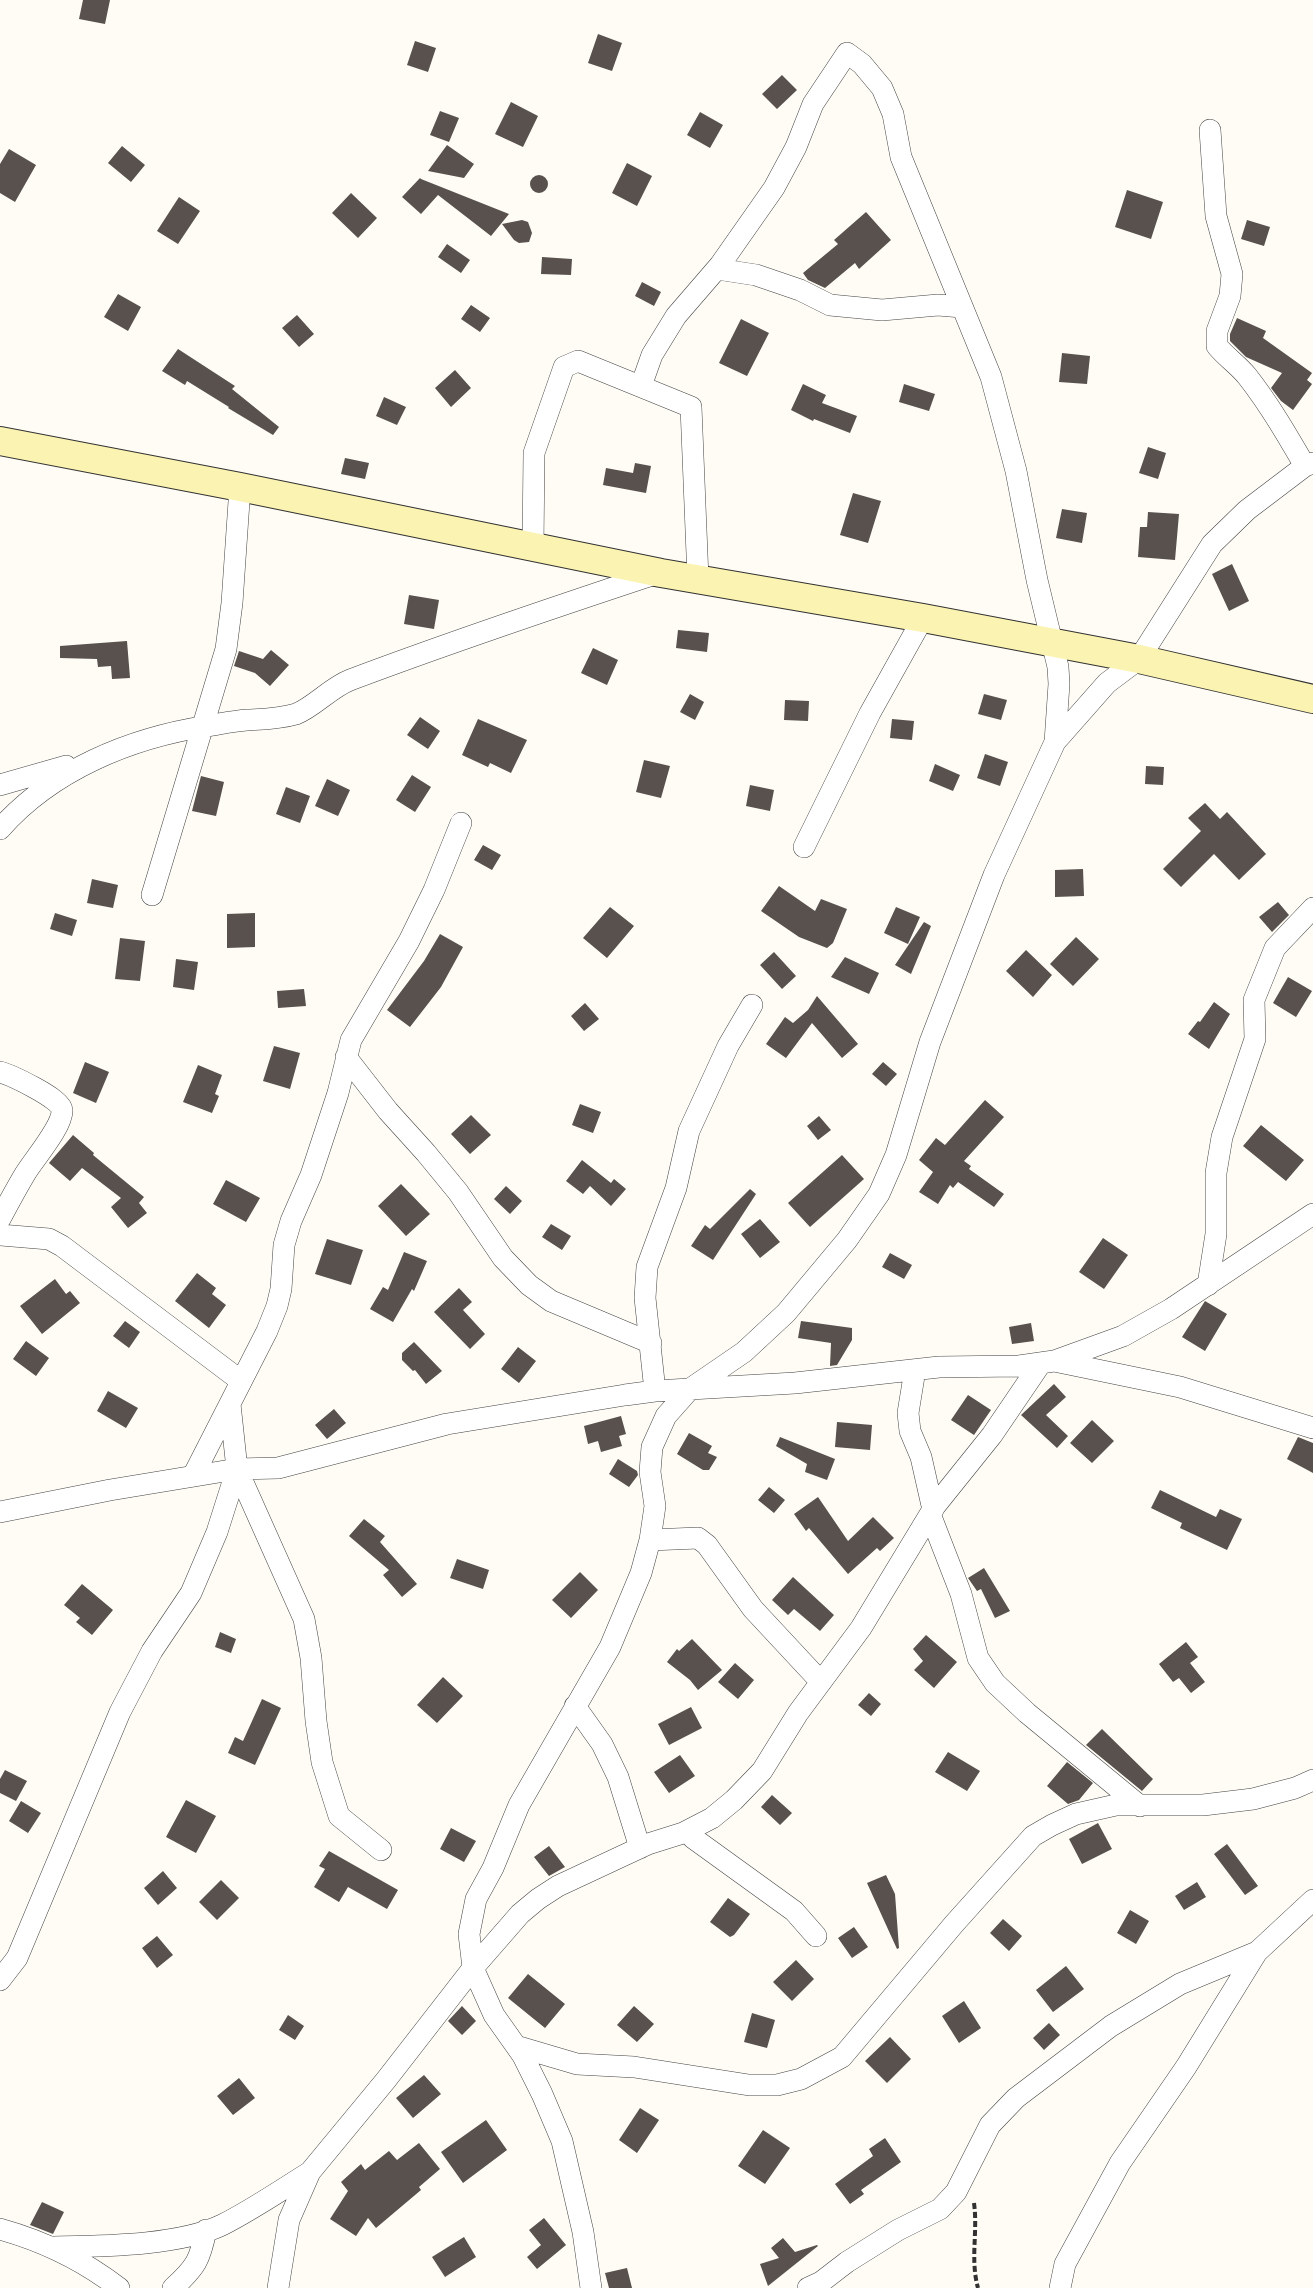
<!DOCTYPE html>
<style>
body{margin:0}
canvas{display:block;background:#fefcf4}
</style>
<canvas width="1313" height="2288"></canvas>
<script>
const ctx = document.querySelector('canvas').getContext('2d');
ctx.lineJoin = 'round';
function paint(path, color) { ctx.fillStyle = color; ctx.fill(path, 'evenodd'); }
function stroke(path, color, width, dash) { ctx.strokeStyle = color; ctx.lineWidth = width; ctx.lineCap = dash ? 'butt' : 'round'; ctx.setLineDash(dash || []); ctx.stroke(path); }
paint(new Path2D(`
 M83,0h27l-5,24 -26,-5z
 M598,34l24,9 -10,28 -24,-8z
 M415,41l21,7 -8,24 -21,-7z
 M782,75l15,15 -20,19 -15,-15z
 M511,102l27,14 -15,31 -28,-13z
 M440,111l19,7 -10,24 -19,-7z
 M700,112l23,13 -13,23 -23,-13z
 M447,145l27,19 -10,14 -36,-7z
 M122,146l23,19 -14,17 -23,-19z
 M9,149l27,16 -21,37 -15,-9v-29z
 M627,163l25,13 -15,30 -25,-13z
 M530 184a9 9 0 1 1 18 0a9 9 0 1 1-18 0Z
 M420,178l1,1 88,35 -18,22 -53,-41 -17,19 -19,-17z
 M1127,190l36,12 -12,37 -36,-12z
 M351,193l26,25 -19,20 -26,-25z
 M179,197l21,14 -22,33 -21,-13z
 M866,212l25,28 -32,29 -4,-6 -30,25 -17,-8 -5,-7 35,-29 -4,-4z
 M522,220l6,2 4,11 -3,9 -10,1 -5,-3 -12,-16z
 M1247,220l23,7 -6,19 -23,-7z
 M447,244l23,16 -9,13 -23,-16z
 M542,257l30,2 -1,16 -30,-1z
 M642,282l19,10 -7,14 -19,-10z
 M118,294l23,13 -13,24 -24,-14z
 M471,305l19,13 -10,14 -19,-13z
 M297,315l17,19 -15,13 -17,-19z
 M1237,318l29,13 -3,7 49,35 -5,7 5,4 -19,26 -12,-9 -10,-13 11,-15 -36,-16 -16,-16v-7z
 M741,319l28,14 -22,43 -28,-13z
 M178,349l57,37 -3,3 47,38 -6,8 -45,-27 1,-1 -42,-26 -2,4 -23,-14z
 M1062,353l28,3 -3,28 -28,-2z
 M455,370l16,18 -20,19 -16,-19z
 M803,384l23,11 -4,8 35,13 -7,17 -36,-14 -1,2 -22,-11z
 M904,384l31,10 -6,17 -30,-9z
 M384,397l22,10 -9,18 -21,-9z
 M1148,447l18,6 -8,26 -19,-6z
 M345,458l24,5 -4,16 -24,-5z
 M635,463l16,3 -5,27 -43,-8 3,-17 27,5z
 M853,493l28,8 -13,42 -28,-8z
 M1062,509l25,4 -5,30 -26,-5z
 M1148,512l31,2 -4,46 -37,-3 2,-30h7z
 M1232,564l17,37 -20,10 -17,-37z
 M409,595l30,5 -5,29 -30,-5z
 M678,630l31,3 -2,19 -31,-4z
 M127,641l3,37 -18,1 -1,-13 -13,1 -1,-8 -37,-1v-12z
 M593,648l25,12 -11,25 -26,-12z
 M271,650l18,15 -19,21 -15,-13 -21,-7 5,-15 24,8z
 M690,694l14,8 -9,18 -15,-8z
 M984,694l23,6 -6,20 -23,-6z
 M785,700l24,1 -1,20 -24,-1z
 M420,717l20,14 -12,18 -21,-14z
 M478,719l49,21 -16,33 -21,-10 -2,4 -26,-12z
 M892,719l22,2 -2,19 -22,-2z
 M985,754l23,8 -8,24 -23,-8z
 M644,760l26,6 -9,32 -25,-6z
 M935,764l25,11 -7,16 -24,-10z
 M1146,766l18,1 -1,18 -18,-1z
 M412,775l19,12 -16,25 -19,-12z
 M201,776l23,6 -8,34 -24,-5z
 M327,779l23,11 -12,26 -23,-10z
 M750,785l24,5 -4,21 -24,-5z
 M286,787l24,9 -10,27 -24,-9z
 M1205,803l15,16 7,-7 39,42 -27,26 -25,-26 -33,33 -18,-18 38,-38 -13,-13z
 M483,845l18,10 -9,15 -18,-10z
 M1083,869l1,27 -29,1v-27z
 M92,879l26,6 -5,23 -26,-5z
 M779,886l36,25 6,-12 26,10 -14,34 -6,5 -28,-11 -38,-26z
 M1278,902l11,13 -17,17 -13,-15z
 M610,907l24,19 -27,32 -24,-20z
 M896,907l24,10 -12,27 -24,-11z
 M55,913l22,7 -5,16 -22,-7z
 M255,913v34l-28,1v-34z
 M924,922l7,4 -20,48 -16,-9z
 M440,934l23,13 -22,40 -31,40 -23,-17 37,-49z
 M1076,937l23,22 -26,27 -23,-22z
 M120,938l25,3 -5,40 -25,-2z
 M1026,950l26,25 -19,22 -27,-26z
 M774,952l22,24 -14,13 -22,-24z
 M845,957l34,16 -10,21 -38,-17z
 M176,959l22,3 -4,28 -21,-3z
 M1288,977l24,14 -16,26 -23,-14z
 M304,989l2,17 -28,2 -1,-17z
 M817,996l41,48 -16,14 -30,-35 -26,35 -20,-14 19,-27 8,6 15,-13z
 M1214,1002l16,12 -21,35 -21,-15 10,-13 2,1z
 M585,1003l14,16 -15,12 -13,-15z
 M274,1046l26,7 -10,36 -27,-8z
 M85,1062l24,10 -13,31 -23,-10z
 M883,1062l14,12 -11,12 -14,-12z
 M198,1065l24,10 -7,19 4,2 -7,17 -29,-11z
 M985,1100l19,17 -40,44 7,5 -2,3 35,25 -10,13 -36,-25 -5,6 -3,-3 -12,19 -19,-12 14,-20 -14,-12 17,-22 9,7z
 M580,1104l21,8 -8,21 -21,-8z
 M471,1115l20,20 -21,19 -19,-20z
 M819,1116l12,14 -13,10 -11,-14z
 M1261,1125l43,35 -18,21 -43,-35z
 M73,1135l21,18 -1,2 51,42 -5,6 8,10 -19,15 -17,-21 10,-9 -39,-30 -12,13 -21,-18z
 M842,1155l22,24 -54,48 -22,-24z
 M582,1160l29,23 3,-4 12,10 -15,17 -21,-20 -7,8 -17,-13z
 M226,1180l34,18 -14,24 -33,-18z
 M401,1184l29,30 -24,22 -28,-30z
 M506,1186l16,15 -12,13 -16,-15z
 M750,1189l6,5 -43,66 -22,-14 14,-21 5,4z
 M760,1219l20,23 -20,16 -19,-24z
 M551,1224l20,12 -9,14 -20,-13z
 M1103,1238l25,17 -24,34 -25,-17z
 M327,1239l36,11 -12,35 -36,-11z
 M404,1252l23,9 -13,30 -2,-2 -19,33 -23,-13 13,-22 5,3z
 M890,1253l22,12 -8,14 -22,-12z
 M197,1273l19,15 -4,6 14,11 -17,23 -34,-27z
 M55,1279l11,15 4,-3 10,12 -38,31 -22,-28z
 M459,1288l13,14 -9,8 22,24 -15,15 -36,-37z
 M1205,1301l22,13 -22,37 -23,-14z
 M125,1321l15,11 -11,16 -16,-12z
 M801,1321l51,7v12l-15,25 -7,1 1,-23 -33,-5z
 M1031,1323l3,18 -22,3 -3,-17z
 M26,1341l23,17 -13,18 -23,-17z
 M414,1342l28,29 -16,13 -11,-14 -2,1 -11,-11v-7z
 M518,1347l18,14 -17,22 -18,-14z
 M1054,1384l12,13 -20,18 22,21 -11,12 -36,-33z
 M108,1391l30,17 -12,20 -29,-17z
 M968,1395l23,15 -17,25 -23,-15z
 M334,1409l12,14 -19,16 -12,-14z
 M621,1416l5,18 -7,2 3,10 -21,6 -3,-11 -10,3 -4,-18z
 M1092,1420l22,21 -22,22 -22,-20z
 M837,1422l35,3 -2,25 -35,-3z
 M689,1433l23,13 -4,7 9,4 -8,13h-6l-26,-16z
 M780,1437l55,22 -8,21 -22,-8 2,-8 -31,-18z
 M1298,1437l15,6v30l-26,-14z
 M618,1459l19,12 1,4 -9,12 -20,-13z
 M769,1487l16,13 -11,13 -16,-13z
 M1160,1490l56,27 4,-8 22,10 -15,31 -47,-22 2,-5 -31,-15z
 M818,1497l30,44 25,-24 21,21 -14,13 -3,-3 -29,26 -39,-46 -3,3 -12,-17z
 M364,1519l21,17 -5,6 37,42 -15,13 -19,-22 6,-5 -40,-34z
 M457,1559l32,11 -6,19 -33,-11z
 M984,1568l26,43 -15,7 -14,-29 -4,2 -9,-13z
 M580,1572l18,18 -27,28 -19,-18z
 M793,1577l41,38 -14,16 -26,-22 -6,6 -16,-15z
 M82,1584l31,26 -21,25 -16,-13 4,-4 -16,-13z
 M220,1632l16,7 -5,14 -16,-6z
 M926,1635l31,27 -23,26 -20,-18 9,-9 -10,-12z
 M692,1639l30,31 -24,20 -8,-10 -23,-18 10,-13 2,2z
 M1186,1642l12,15 -8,6 15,19 -14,11 -12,-15 -6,4 -14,-18z
 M735,1663l19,17 -16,19 -20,-17z
 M443,1677l20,19 -26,27 -20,-18z
 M869,1693l12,11 -10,12 -13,-11z
 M262,1699l19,9 -26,57 -27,-12 7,-16 8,4z
 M691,1707l11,21 -33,17 -11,-21z
 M1102,1729l51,50 -11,12 -56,-46z
 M948,1752l32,19 -13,20 -32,-19z
 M680,1755l15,21 -26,17 -15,-21z
 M1067,1762l26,21 -14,17 -11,4 -21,-18z
 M5,1770l22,11 -11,20 -16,-8v-14z
 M772,1795l20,18 -12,12 -19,-18z
 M186,1800l30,16 -20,37 -30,-16z
 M21,1801l20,12 -13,20 -19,-12z
 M1098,1823l14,26 -30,15 -13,-25z
 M451,1828l25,13 -12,21 -24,-13z
 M1227,1844l31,42 -13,9 -31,-41z
 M549,1846l16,21 -16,9 -15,-19z
 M329,1851l69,39 -11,19 -39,-22 -9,15 -25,-15 11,-18 -6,-3z
 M163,1871l14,17 -19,17 -14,-17z
 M886,1875l9,19 4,54 -2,1 -30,-66z
 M221,1880l18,18 -22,22 -18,-18z
 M1197,1882l9,15 -22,13 -9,-14z
 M728,1898l22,16 -16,21 -4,2 -20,-15z
 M1130,1910l19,11 -13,23 -19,-11z
 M1003,1919l19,17 -13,15 -19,-18z
 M854,1927l14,20 -16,11 -14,-20z
 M157,1936l16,19 -16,13 -15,-20z
 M796,1960l18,19 -22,22 -19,-19z
 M1066,1966l18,23 -31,23 -17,-22z
 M528,1974l37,30 -20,24 -37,-30z
 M964,2001l17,27 -22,15 -17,-27z
 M462,2006l14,15 -14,14 -14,-14z
 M634,2006l20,18 -17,18 -20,-17z
 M752,2013l23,7 -8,28 -23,-6z
 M288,2015l16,11 -9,14 -16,-10z
 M1049,2023l11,12 -16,15 -11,-12z
 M890,2037l21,22 -24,24 -22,-22z
 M424,2075l17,19 -28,24 -17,-20z
 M239,2078l16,20 -22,17 -16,-19z
 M640,2108l19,12 -22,33 -18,-13z
 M486,2120l21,30 -44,33 -22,-31z
 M763,2130l27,18 -25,36 -27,-18z
 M885,2138l16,24 -40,28 3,4 -14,10 -15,-20 38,-28 -4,-7z
 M419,2143l21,26 -21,18 2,3 -45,38 -8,-10 -12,18 -26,-17 18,-28 -7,-9 20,-18 4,6 24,-19 8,9z
 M42,2202l22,10 -11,22 -23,-9z
 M544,2218l22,27 -29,24 -10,-12 14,-12 -12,-15z
 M464,2237l12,20 -31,20 -13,-20z
 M783,2238l12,14 22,-7 1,1 -50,40 -8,-22 19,-6 -8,-10z
 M627,2268l5,20h-23l-4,-15z`), '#58514d');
const street = new Path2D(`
 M1210,130l6,86 16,58 -2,22 -13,35v15c9,11 21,19 30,30 22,28 40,59 58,90
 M717,269l39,6 44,15 30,15 52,5 56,-5 24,2
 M641,386l11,-31 24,-39 44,-51 54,-77 22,-41 17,-43 34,-51 15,11 20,24 11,26 8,43 90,220 25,94 21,109 21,87 1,17 -4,58
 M533,547l1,-94 30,-86 14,-6 113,46 7,172
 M0,785l66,-19
 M0,829c52,-59 130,-91 207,-103 13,-2 26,-5 40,-6 18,-1 32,-1 49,-6 18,-7 34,-26 54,-34 101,-38 205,-73 308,-107
 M804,847l66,-134 53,-95
 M152,895l74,-246 6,-46 8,-116
 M346,1057l42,54 38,42 32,39 45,66 26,27 22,16 100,42
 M0,1072c11,3 62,27 62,38 1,16 -28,49 -37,64 -9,15 -17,30 -25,45
 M0,1235l49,4 13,7 179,135
 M1208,1285l8,-51v-61l6,-36 33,-98 -1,-39 21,-52 38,-40
 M1054,1361l126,26 133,41
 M915,1370l-7,43 2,18 11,26 12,53
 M655,1391l-10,-93 2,-31 29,-79 13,-57 39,-85 24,-41
 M230,1404l7,65 67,150 7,39 5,63 6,41 17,54 42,34
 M193,1476l74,-145 10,-25 4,-17 3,-44 7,-24 20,-46 27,-82 13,-53 58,-99 25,-51 27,-67
 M0,1512l110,-22 127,-21 41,-1 169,-44 178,-29 30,-4 140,-8 144,-16 80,-1 35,-5 69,-25 48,-27 142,-95
 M930,1514l31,80 17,64 17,25 32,30 113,93
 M650,1540l48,-2 9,7 46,64 68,73
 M575,1706l27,38 16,33 22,71
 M688,1831l5,7 101,73 22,25
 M0,1980l17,-22 103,-246 32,-61 39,-58 26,-61 20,-63
 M516,2046l61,18 57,3 115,18h28l24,-6 41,-22 112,-133 79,-88 19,-11 24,-11 40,-9h87l50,-6 42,-11 18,-8
 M0,2229c43,12 83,31 119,59
 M53,2247c49,-1 125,-1 169,-22 30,-15 59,-35 88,-53
 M173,2288c23,-21 27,-28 33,-58
 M278,2288l11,-68 21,-48 76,-92 87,-112 47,-54 18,-15 20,-13 90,-42 35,-11 29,-15 22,-18 28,-29 36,-58 63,-85 74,-122 57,-71 49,-72
 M591,2288l-8,-56 -21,-91 -20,-47 -19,-38 -29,-41 -21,-47 -4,-34 7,-35 17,-31 26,-63 91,-158 31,-74 9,-33 5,-34 -5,-34 2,-25 14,-31 24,-27 54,-37 42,-39 61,-73 32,-46 17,-39 34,-113 64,-167 61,-133 52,-59 32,-24 73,-115 35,-34 58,-44 8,-3
 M808,2288l13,-6 26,-20 51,-32 42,-21 16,-17 34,-67 26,-27 95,-72 69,-42 77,-32 56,-52
 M1060,2288l5,-24 55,-101 66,-96 71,-115`);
const secondary = new Path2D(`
 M0,441l240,46 421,86 262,45 216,41 174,40`);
stroke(street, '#434343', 22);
stroke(secondary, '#323232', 30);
stroke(new Path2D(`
 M974,2203c4,29 -4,56 4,85`), '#323232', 4, [6, 3]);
stroke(street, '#fff', 21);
stroke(secondary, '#fbf3b2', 28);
</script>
